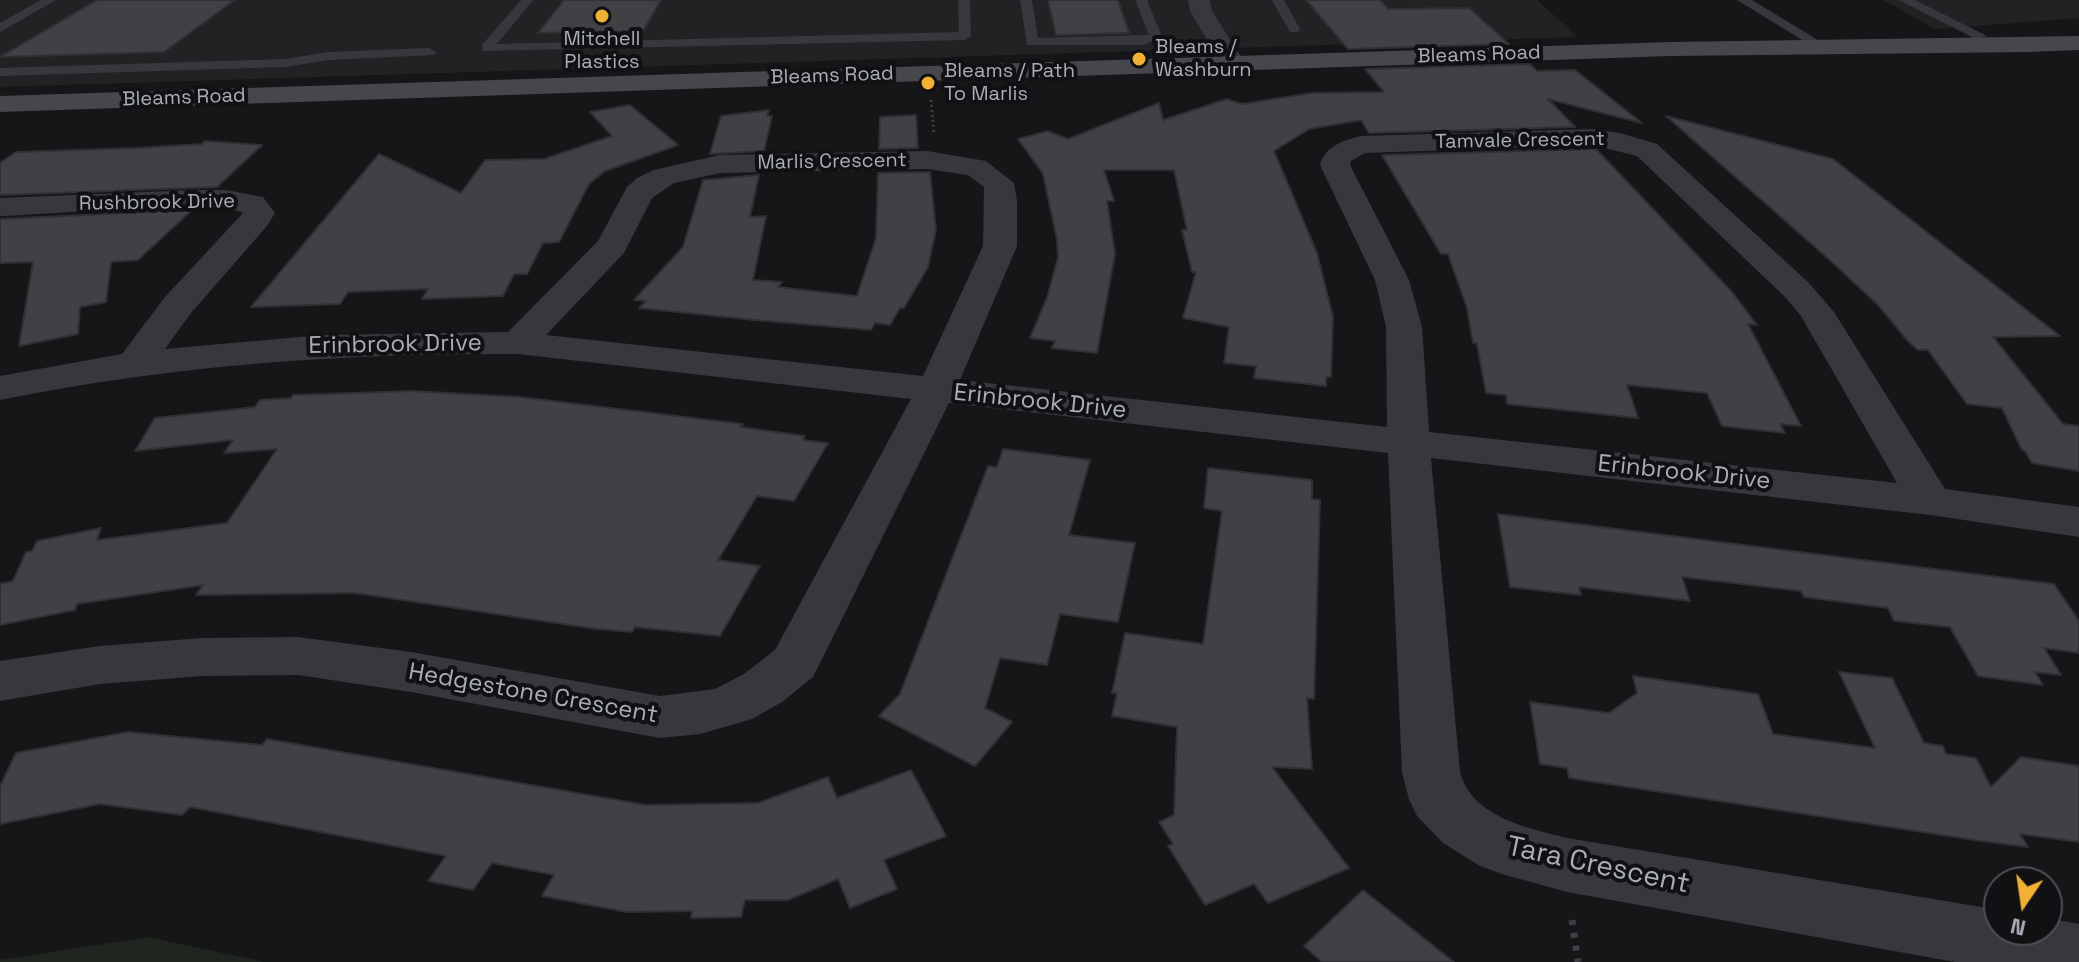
<!DOCTYPE html>
<style>
body{margin:0}
#map{position:relative;width:2079px;height:962px;overflow:hidden;background:#161618;font-family:"Space Grotesk",sans-serif}
canvas{display:block}
.north{position:absolute;left:1983px;top:866px;width:80px;height:80px;box-sizing:border-box;background:#111113;border:2px solid #4d4f55;border-radius:50%;rotate:193deg;font-size:22px;font-weight:700;line-height:32px;text-align:center;color:#a8adb8}
.north::after{content:'';display:block;margin:auto;width:28px;height:36px;background:#f2b134;clip-path:polygon(50% 0,100% 100%,50% 72%,0 100%)}
</style>
<div id="map">
<canvas width="2079" height="962"></canvas>
<div class="north">N</div>
</div>
<script>
const ctx = document.querySelector('canvas').getContext('2d');
ctx.lineJoin = 'round';
function paint(path, color) { ctx.fillStyle = color; ctx.fill(path, 'evenodd'); }
function stroke(path, color, width, dash) { ctx.strokeStyle = color; ctx.lineWidth = width; ctx.lineCap = dash ? 'butt' : 'round'; ctx.setLineDash(dash || []); ctx.stroke(path); }
function write(font, color, halo, rows, align = 'center') {
  ctx.font = font + ' "Space Grotesk",sans-serif'; ctx.lineWidth = 8; ctx.setLineDash([]); ctx.textBaseline = 'middle'; ctx.strokeStyle = halo; ctx.fillStyle = color; for (const [text, x, y, turn = 0] of rows) {
    ctx.save(); ctx.translate(x, y); ctx.rotate((+turn || 0) * Math.PI / 180); ctx.textAlign = isNaN(turn) ? turn : align; if (halo) ctx.strokeText(text, 0, 0); ctx.fillText(text, 0, 0); ctx.restore();
  }
}
paint(new Path2D(`
 M0,0h1537l41,37 -1578,50z
 M1883,0h196v18l-144,11z`), '#222225');
paint(new Path2D(`
 M148,937l117,25h-265v-2z`), '#1e261f');
const building = new Path2D(`
 M97,0h138l-71,52 -164,5z
 M564,0h97l-18,31 -105,2z
 M1048,0h70l11,33 -73,2z
 M1306,0h74l8,9 81,-1 40,36 -161,5z
 M1530,64l7,7 38,-1 67,53 -94,-24 27,28 -206,6 -8,-13 -52,9 -35,22 43,102 16,64 -2,60h-5v9l-72,-8 2,-12 -32,-3 5,-36 -46,-9 13,-46h-4l-10,-42h5l-13,-60h-70l10,31h-7l8,53 -18,99 -45,-5 3,-7 -25,-3 17,-40 11,-41 -1,-17 -14,-66 -25,-35 30,-8 20,8 91,-36 4,17 64,-21 15,5 70,-11 72,-1 -19,-23z
 M630,105l48,40 -73,26 -16,13 -30,58 -16,1 -16,31h-13l-11,22 -81,3 6,-10 -80,3 -8,12 -89,3 128,-153 82,39 24,-33 59,-1 68,-23 -22,-24z
 M769,110l-2,6h5l-8,35 -54,3 11,-38z
 M916,115l2,33 -39,1 1,-32z
 M1666,116l167,43 227,177 -67,1 70,87 16,2v45l-47,-8 -7,-12 -3,-1 -20,-42 -35,-4 -39,-54h-10l-11,-10 -29,-35 -47,-44z
 M205,141l57,4 -45,42 -217,8v-32l16,-11 120,-4 66,-4z
 M1596,149l137,144 24,32 -9,-1 53,102 -21,-2 5,9 -63,-7 -15,-33 -80,-8 11,33 -131,-14 -1,-9 -20,-2 -9,-49 -4,-1 -6,-35 -19,-54h-7l-59,-99z
 M930,172l6,58 -8,37 -24,41h-4l-10,17 -15,-2 -4,7 -116,-10 -116,-12 7,-7 -12,-1 49,-53 20,-67 56,-5 -9,42 16,-1 -13,64 29,2 -4,5 79,9 19,-58 2,-65z
 M192,210l-54,50 -27,2 -5,40 -26,5 -2,27 -59,12 14,-84 -33,1v-44z
 M412,391l108,6 223,27 -3,3 65,9 -2,4 25,3 -34,58 -37,-5 -39,64 42,6 -40,70 -85,-9 -3,5 -35,-3 -242,-36 -159,2 7,-10 -126,19 -2,6 -75,15v-41l13,-3 13,-29 6,-1 5,-10 64,-13 -4,12 130,-17 50,-74 -53,4 9,-13 -98,11 20,-33 100,-11 5,-7 31,-2 2,-3z
 M1003,449l87,11 -21,75 66,8 -17,79 -58,-8 -13,51 -47,-7 -15,50 27,14 -37,44 -96,-50 21,-22 88,-228 9,1z
 M1208,468l104,12v19l8,1 -6,199 -7,-1 5,71 -40,-2 77,101 -81,35 -14,-19 -49,21 -37,-59 5,-2 -14,-22 15,-7 3,-88 -65,-11 5,-23h-5l13,-60 78,11 19,-133 -18,-3z
 M1498,514l556,70 25,37v32l-35,-5 17,27 -26,-3 8,13 -65,-9 -28,-49 -56,-6 -6,-13 -84,-11 -3,-6 -119,-14 8,24 -111,-14 2,8 -71,-8z
 M1839,672l53,6 32,65 19,3 3,8 30,4 15,29 30,-30 58,9v76l-59,-8 8,13 -47,-6 -412,-63 -2,-10 -27,-4 -10,-62 79,11 28,-20 -4,-17 125,18 15,40 102,14z
 M128,732l134,13 5,-6 379,66 112,-2 70,-26 9,21 74,-28 35,66 -62,24 13,29 -47,19 -12,-29 -50,21h-43l-4,17 -50,1 1,-7 -65,1 -85,-16 12,-21 -62,-12 -19,27 -45,-9 18,-25 -256,-49 -8,8 -82,-11 -100,20v-38l16,-33z
 M1363,890l91,72h-132l-18,-16z`);
paint(building, '#404145');
stroke(building, '#303034', 2);
stroke(new Path2D(`
 M931,100l3,34`), '#3d3f44', 3, [2, 3]);
stroke(new Path2D(`
 M1572,920l6,42`), '#3d3f44', 7, [5, 8]);
paint(new Path2D(`
 M41,0h15l-56,32v-9z
 M521,0h12l-36,44 462,-12 -1,-32h12l1,36 -6,4 -483,11v-6z
 M1020,0h12l6,38 111,-3 -14,-35h12l15,37 -18,8h-117z
 M1272,0h12l16,29 -2,3h-8z
 M1737,0h15l76,46 -11,3z
 M1899,0h16l72,36 -11,3z
 M429,48l7,4 -2,3 -105,5 -44,7 -285,9v-8l285,-9 44,-7z`), '#37383d');
paint(new Path2D(`
 M1188,0h22l2,11 33,52 -3,5h-18l-34,-57z
 M1593,129l27,4 37,11 151,138 26,30 111,177 134,18v30l-149,-22 -499,-57 29,314c12,45 67,56 107,66l432,72v20h48v-12l32,6v38h-124l-388,-70 -65,-18 -22,-8 -37,-23 -26,-27 -8,-17 -7,-27 -14,-319 -439,-50 -136,274 -31,25 -30,17 -52,15 -40,4 -249,-46 -113,-17 -96,1 -102,8 -100,17v-40l100,-15 102,-8 96,-1 113,15 249,44 55,-7 29,-15 31,-24 136,-251 -393,-45c-175,-1 -346,11 -518,46v-24l122,-22 43,-57 78,-84c-27,-14 -201,2 -243,3v-18l193,-8h33l37,7 12,16 -8,13 -76,87 -26,36 157,-14 186,-3 90,-91 29,-54 10,-9 17,-8 66,-15 207,-4 59,10 28,22 3,18v45l-57,134 427,47 -1,-100 -11,-47 -55,-115c5,-19 23,-24 40,-29zM1593,145l44,11 147,140 17,20 96,167 -468,-51 -7,-105 -13,-47 -59,-115 1,-4 14,-8zM927,169l41,6 16,12 -1,59 -60,130 -377,-41 78,-82 28,-55 22,-15 46,-10z`), '#37383d');
paint(new Path2D(`
 M2079,36v14l-51,2 -357,4 -1671,56v-16l1671,-54z`), '#45474d');
for (const [x, y, r, color] of [
 [602,16,8,"#f2b134"],
 [1139,59,8,"#f2b134"],
 [928,83,8,"#f2b134"]
]) { const dot = new Path2D(); dot.arc(x, y, r, 0, 2 * Math.PI); ctx.fillStyle = color; ctx.fill(dot); stroke(dot, '#111113', 3); }
write('20px', '#a8adb8', '#111113', [
 ["Mitchell",602,40,"center"],
 ["Plastics",602,63,"center"],
 ["Bleams /",1155,48],
 ["Washburn",1155,71],
 ["Bleams / Path",944,72],
 ["To Marlis",944,95]
], 'left');
write('20px', '#a8adb8', '#111113', [
 ["Bleams Road",1479,55,-2],
 ["Bleams Road",832,76,-2],
 ["Bleams Road",184,98,-2],
 ["Tamvale Crescent",1520,141,-1],
 ["Marlis Crescent",832,162,-1],
 ["Rushbrook Drive",157,203,-1]
]);
write('24px', '#a8adb8', '#111113', [
 ["Erinbrook Drive",395,345,-1],
 ["Erinbrook Drive",1040,402,6],
 ["Erinbrook Drive",1684,473,6],
 ["Hedgestone Crescent",533,694,10]
]);
write('28px', '#a8adb8', '#111113', [
 ["Tara Crescent",1598,866,12]
]);
</script>
